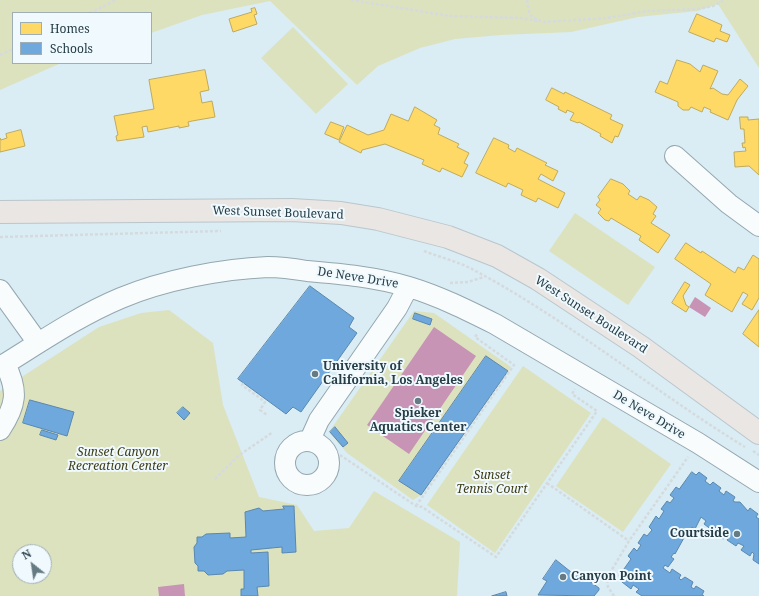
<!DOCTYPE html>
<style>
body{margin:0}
#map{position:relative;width:759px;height:596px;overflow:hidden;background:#daecf4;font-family:"Noto Serif",serif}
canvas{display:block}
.legend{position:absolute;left:12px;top:12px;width:140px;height:52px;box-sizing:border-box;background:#eff9fe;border:1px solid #9faeb4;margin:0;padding:5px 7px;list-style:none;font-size:12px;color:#263d46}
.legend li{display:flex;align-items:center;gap:8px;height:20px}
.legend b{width:20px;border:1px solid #9faeb4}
.north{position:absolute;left:12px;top:544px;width:40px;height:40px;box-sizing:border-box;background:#eff9fe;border:1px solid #9faeb4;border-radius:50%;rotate:330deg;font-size:11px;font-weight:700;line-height:16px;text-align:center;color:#263d46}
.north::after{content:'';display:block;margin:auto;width:14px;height:18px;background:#657a83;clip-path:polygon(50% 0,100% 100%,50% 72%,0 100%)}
</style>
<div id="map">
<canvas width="759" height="596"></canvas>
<ul class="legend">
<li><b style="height:11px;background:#ffd966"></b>Homes</li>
<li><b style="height:11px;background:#6fa8dc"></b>Schools</li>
</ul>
<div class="north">N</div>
</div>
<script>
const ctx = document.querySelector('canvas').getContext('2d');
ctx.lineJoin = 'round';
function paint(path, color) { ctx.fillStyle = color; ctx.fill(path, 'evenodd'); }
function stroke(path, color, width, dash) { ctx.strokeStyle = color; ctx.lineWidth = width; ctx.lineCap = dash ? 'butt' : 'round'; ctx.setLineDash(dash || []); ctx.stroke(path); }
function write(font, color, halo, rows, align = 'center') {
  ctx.font = font + ' "Noto Serif",serif'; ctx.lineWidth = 4; ctx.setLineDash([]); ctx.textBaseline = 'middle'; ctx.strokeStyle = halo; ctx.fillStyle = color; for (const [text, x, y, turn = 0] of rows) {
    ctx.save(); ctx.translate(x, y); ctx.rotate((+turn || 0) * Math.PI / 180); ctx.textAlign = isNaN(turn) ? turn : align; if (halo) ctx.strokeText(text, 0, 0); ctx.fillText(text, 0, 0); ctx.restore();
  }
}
paint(new Path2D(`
 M0,0h759v68l-41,-64 -21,7 -59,6 -67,15 -70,3 -46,4 -35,9 -42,18 -21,19 -87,-84 -68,14 -51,18v-20h-138v50h48l-61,27z
 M293,27l55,57 -32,30 -55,-56z
 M575,213l80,54 -27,38 -79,-54z
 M169,310l44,33 10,62 36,92 38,8 17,26 35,-3 25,-37 86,51 -3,54h-457v-205l99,-64 42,-14zM20,552h24v24h-24z
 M414,311l20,2 77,54 -90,128 -8,5 -66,-47 -18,-21z
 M523,366l68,47 -96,140 -68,-48z
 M603,417l68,47 -48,68 -67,-46z`), '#dce2be');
paint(new Path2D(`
 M695,297l16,11 -6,9 -16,-10z
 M434,327l42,29 -67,98 -42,-29z
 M184,584l1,12h-26l-1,-9z`), '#c894b6');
const homes = new Path2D(`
 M255,8l2,6 -3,1 3,9 -24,8 -4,-13 23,-7 -1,-3z
 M697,14l25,11 -2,6 10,4 -3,7 -11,-4 -2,4 -25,-10z
 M677,60l13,4 10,8 3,-7 15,6 -8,18 3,-1 9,6 6,1 12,-16 8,7 -11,14 -9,20 -18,-8 1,-2 -7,-3 -2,5 -11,-5 -2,3h-6l-5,-4v-4l-23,-10 5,-11 7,3z
 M205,70l4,20 -9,2 2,11 10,-2 3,16 -23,4 -4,1 1,4 -10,2v-2l-31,6 -1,-6 -5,1 2,10 -27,4 -1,-5 2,-1 -4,-19 40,-7 -5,-29z
 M552,88l12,6 1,-2 47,23 -2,4 13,6 -5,12 -3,-1 -3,7 -12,-7 1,-2 -22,-12 -1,1 -8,-3 4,-7 -7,-3 -1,3 -8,-4 1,-2 -13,-7z
 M415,107l22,13 -3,5 6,3 -2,6 21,10 -2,3 12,6 -5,10 4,2 -6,12 -20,-9 -2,4 -18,-8 2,-4 -39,-16 -23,6 -1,3 -22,-11 8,-17 21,10 16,-5 7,-16 17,7z
 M740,117h8v3l11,-1v56l-10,-9 -14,1 -1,-15 12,-1 -1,-4 -2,1 -1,-5h3l-1,-14h-3z
 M331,122l13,5 -5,13 -14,-6z
 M21,130l4,16 -25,6v-14l1,2 6,-2 -1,-4z
 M494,138l15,7 -1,3 7,4 2,-4 30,15 -2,2 13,6 -5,10 -12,-7 -3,5 27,14 -7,15 -20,-10 -2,4 -15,-7 2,-5 -15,-7 -2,4 -30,-14z
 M611,179l12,5 7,7 -2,3 9,6 3,-4 9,4 8,7 -4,7 3,2 -5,7 19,12 -12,18 -19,-13 2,-4 -30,-18 -2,3 -4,-1 -7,-7 3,-4 -5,-4 4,-5 -2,-3z
 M686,243l15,10 1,-2 33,22 3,-6 6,3 9,-15 6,4v39l-7,12 -10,-6 6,-9 -5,-3 -11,20 -27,-17 6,-11 -36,-25z
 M685,282l5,3 -7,11 3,9 3,2 -3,5 -14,-9z
 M759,310v37l-16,-13z`);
paint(homes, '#ffd966');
stroke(homes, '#beaa5c', 1);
const schools = new Path2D(`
 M310,286l44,32 -5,9 8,6 -56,79 -8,-5 -7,7 -48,-35z
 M415,313l17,6 -2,6 -17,-6z
 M486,356l22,15 -87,124 -22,-14z
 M30,400l44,12 -7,24 -44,-13z
 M183,407l7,6 -6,7 -7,-7z
 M335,427l13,16 -5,4 -13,-15z
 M42,430l16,5 -2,5 -16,-5z
 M692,472l4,3 3,-3 8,6 -2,3 5,4 3,-3 8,6 -2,3 5,4 2,-4 9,6 -2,4 2,1h5l8,9 2,-3 8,6 -2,3 3,2v45l-6,-4 1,-6 -2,-2 -2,4 -9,-6 3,-4 -6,-3 -2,3 -9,-6 2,-3 -1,-1 -5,3 -8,-6 2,-5 -3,-1 -2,3 -8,-6 2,-3 -5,-4 -6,12 -3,-2 -5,11 -2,-2 -10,18 -1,-1 -3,4 3,2 -6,8 -3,-2 -2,3 7,5 2,-4 9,6 -2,3 2,2 4,-3 8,5 -2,5 3,2 2,-3 8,5 -2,4 2,1h-62l-6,-4 3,-3 -6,-4 -2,4 -9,-7 2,-3 -5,-3 12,-17 -3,-3 6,-8 3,3 4,-6 -3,-2 6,-9 3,2 5,-6 -3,-3 7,-11 3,3 5,-8 -3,-2 6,-8 3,2 4,-5 -4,-3 6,-8 3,2z
 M283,506h11l2,46 -14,1v-6l-31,3v3l17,-1 1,34 -12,1 1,9h-17v-7h3v-19l-17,1 -4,3 -15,1 -4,-4h-6v-5l-3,-3 -1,-16 3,-4v-6h5l4,-3 24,-1v5l16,-1 -1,-25 14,-4 4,3 21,-2z
 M556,560l15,12 7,1 5,6 2,-1 14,10v2l-5,6 -56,-1 9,-14 -4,-2z
 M506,592l1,4h-15z`);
paint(schools, '#6fa8dc');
stroke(schools, '#5988af', 1);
const minor = new Path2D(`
 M675,156l54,48 30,22
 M0,290l38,53
 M0,367c39,-24 78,-51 121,-69 43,-18 100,-29 147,-31 13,0 27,2 39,4 35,3 69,6 102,16 30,9 58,23 86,37l203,119 61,39
 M0,430c16,-24 19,-39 5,-66
 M310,440l9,-20 78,-112 11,-21
 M285 463a22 22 0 1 1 44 0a22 22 0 1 1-44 0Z`);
const major = new Path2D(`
 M0,212l292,-2 49,3 37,6 70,18 49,19 41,23 103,68 118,86`);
stroke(minor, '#94a7af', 22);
stroke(major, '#bac6cb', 24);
stroke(new Path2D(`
 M351,0l99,16 70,2 17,3
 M527,0l2,12 3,5 12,5 63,-4 40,-7 51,-2 15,-3 11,-6
 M90,13l26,-13
 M0,55l13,-6
 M0,237l221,-6
 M424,251c15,6 32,10 46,17 97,51 182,122 275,179
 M450,283l18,-1 16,-5
 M243,383l-1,2 23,17 -5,8 7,5
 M753,451l6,4
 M340,455l76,51 6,1 74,50 101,-146 -25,-17 3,-5
 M215,479l23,-23 35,-24
 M547,483l82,58
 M416,506l98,-141 -39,-28 3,-4
 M614,596l-6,-9 -1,-9 22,-37 59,-84`), '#d5dbdd', 2.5, [3, 2]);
stroke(minor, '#f9fcfd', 20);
stroke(major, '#eae6e4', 22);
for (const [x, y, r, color] of [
 [315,374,4,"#657a83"],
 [418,401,4,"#657a83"],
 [737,534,4,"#657a83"],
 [563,577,4,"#657a83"]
]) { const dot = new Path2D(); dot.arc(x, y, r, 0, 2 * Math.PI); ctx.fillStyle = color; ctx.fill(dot); stroke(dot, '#eff9fe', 1.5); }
write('12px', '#263d46', '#eff9fe', [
 ["West Sunset Boulevard",278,213,2],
 ["De Neve Drive",358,278,9],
 ["West Sunset Boulevard",591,315,33],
 ["De Neve Drive",649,415,31]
]);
write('bold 12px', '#263d46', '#eff9fe', [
 ["University of",323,367],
 ["California, Los Angeles",323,381],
 ["Spieker",418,414,"center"],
 ["Aquatics Center",418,428,"center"],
 ["Courtside",729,534,"right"],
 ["Canyon Point",571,577]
], 'left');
write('italic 12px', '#3e3c14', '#eff9fe', [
 ["Sunset Canyon",118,453],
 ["Recreation Center",118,467],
 ["Sunset",492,476],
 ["Tennis Court",492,490]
]);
</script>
